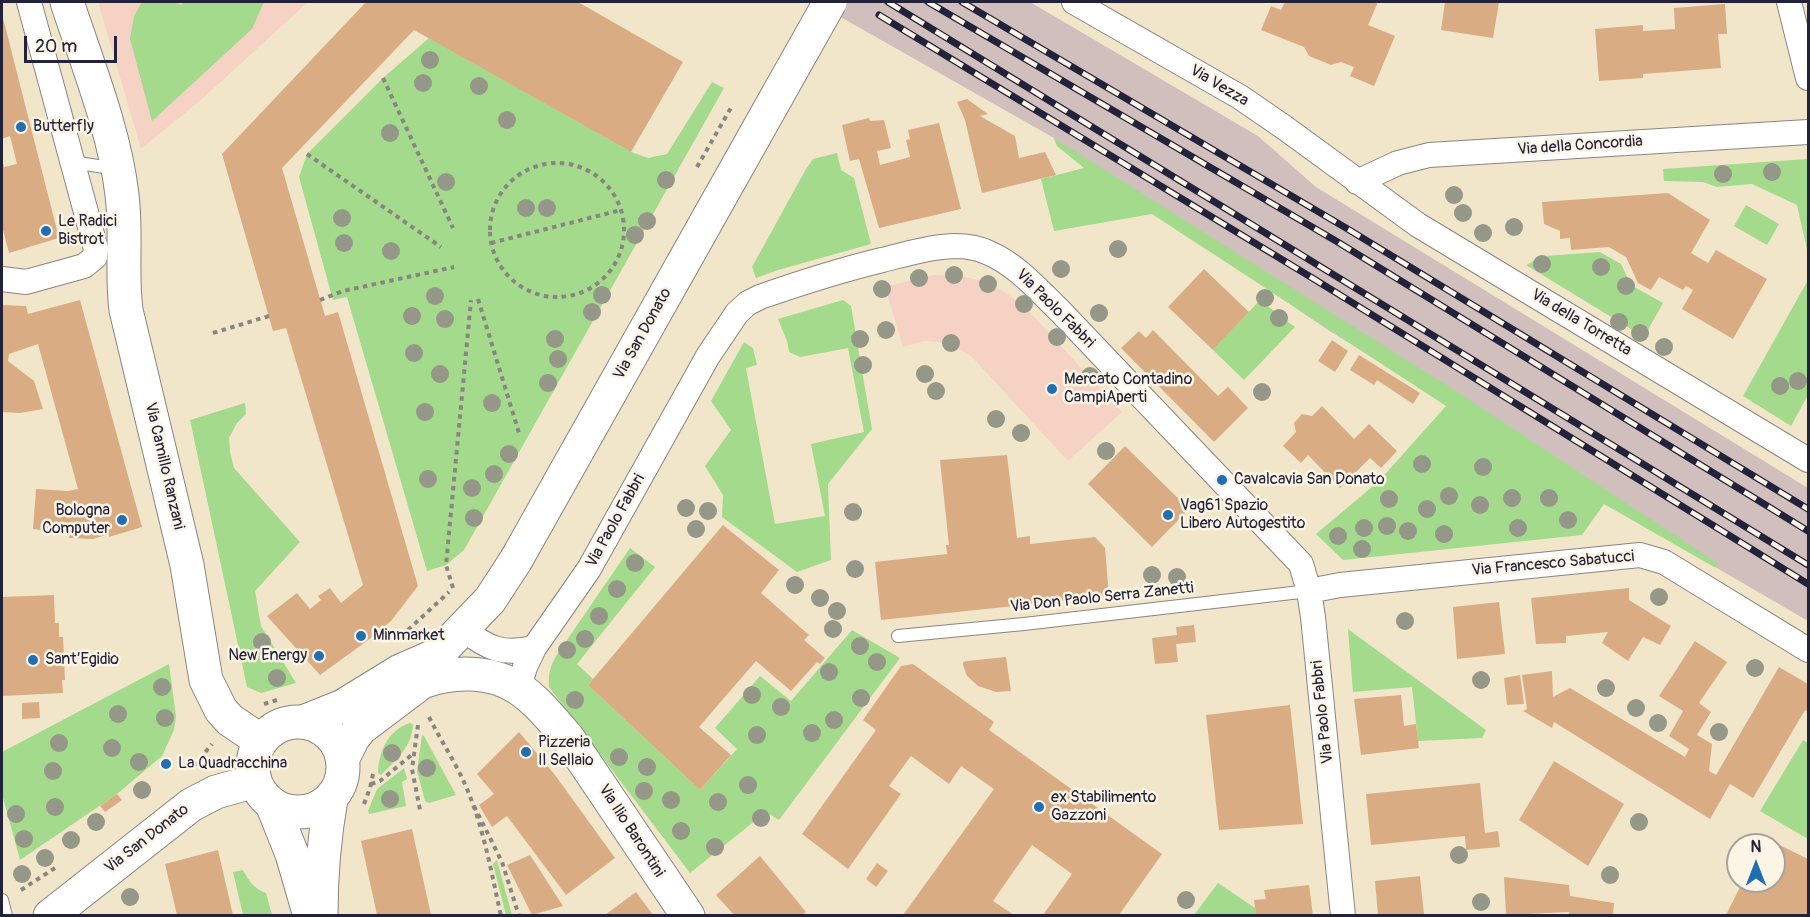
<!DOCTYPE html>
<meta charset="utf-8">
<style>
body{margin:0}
#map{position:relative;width:1810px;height:917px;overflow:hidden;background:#f2e6ca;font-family:Pangolin,sans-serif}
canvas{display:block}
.frame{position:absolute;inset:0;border:3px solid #22223b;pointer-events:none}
.north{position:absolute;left:1726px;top:833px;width:60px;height:60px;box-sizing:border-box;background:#fcf5e5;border:2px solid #a5a1a1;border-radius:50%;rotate:0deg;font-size:16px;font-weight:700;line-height:24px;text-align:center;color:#22223b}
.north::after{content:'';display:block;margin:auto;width:21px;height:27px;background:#1f6fb2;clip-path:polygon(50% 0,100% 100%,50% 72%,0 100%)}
.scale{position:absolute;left:24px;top:36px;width:93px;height:27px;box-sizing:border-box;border:3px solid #22223b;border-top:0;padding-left:8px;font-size:18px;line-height:21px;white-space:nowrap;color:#22223b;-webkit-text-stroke:4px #fcf5e5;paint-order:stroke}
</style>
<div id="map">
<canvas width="1810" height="917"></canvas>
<div class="frame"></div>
<div class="north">N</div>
<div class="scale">20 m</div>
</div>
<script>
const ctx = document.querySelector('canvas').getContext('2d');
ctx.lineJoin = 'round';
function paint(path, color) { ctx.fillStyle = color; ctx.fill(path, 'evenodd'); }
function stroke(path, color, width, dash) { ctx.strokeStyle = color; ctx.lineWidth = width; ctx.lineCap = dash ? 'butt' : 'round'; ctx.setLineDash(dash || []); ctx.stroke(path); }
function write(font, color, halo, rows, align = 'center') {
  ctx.font = font + ' Pangolin,sans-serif'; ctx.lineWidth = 5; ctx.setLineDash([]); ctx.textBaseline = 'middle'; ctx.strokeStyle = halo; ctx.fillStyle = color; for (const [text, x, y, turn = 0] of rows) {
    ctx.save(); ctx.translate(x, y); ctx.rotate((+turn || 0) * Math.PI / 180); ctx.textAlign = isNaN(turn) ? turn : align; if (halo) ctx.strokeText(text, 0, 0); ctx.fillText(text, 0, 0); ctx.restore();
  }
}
paint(new Path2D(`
 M98,2h210l-106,97 -61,50z
 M933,275h23l23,5 24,11 22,16 97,105 -54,49 -97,-105 -15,-9 -17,-5 -15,-1 -21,6 -18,-60z`), '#f6d2c4');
paint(new Path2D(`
 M814,2h216l228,134 58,51 492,301v133l-134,-78 -346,-213 -271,-184 -3,-8z`), '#d1bfbe');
paint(new Path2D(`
 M142,2h33l6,3 2,-3h81l-12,27 -100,92 -22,-82 4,-23z
 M429,38l202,114 17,6 19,-4 45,-72 12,6 -260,462 -18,15 -19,6 -80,-274 -14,3 -34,-123 8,-23 76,-76z
 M1054,138l405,255 261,172 -6,2 -110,-63 -22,31 -239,25 -27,-26 63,-53 67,-75 -294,-192 -98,17 -13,-52 43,-11 -27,-22z
 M837,153l4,17 13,8 17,66 -93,26 -22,8 -4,-11 54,-98 7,-10z
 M1808,159v95l-11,-49 -45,-21 -35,3 -14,-5 -39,-1 -1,-12z
 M1746,205l33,19 -12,21 -33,-19z
 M1600,252l21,12 10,21 32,18 -19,34 -118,-72 18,-9z
 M1808,280v115l-17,31 -48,-30z
 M843,300l8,6 21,123 -44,55 3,76 -34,12 -75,-55 1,-22 -18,-29 26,-36 -20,-29 33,-59 9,6 4,17 -11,3 29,156 50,-8 -14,-72 53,-12 -16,-84 -48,9 -11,-5 -2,-11 -9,-22z
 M1260,300l35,27 -51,53 -31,-30z
 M245,403l1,11 -9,9 -8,15 1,14 4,16 66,74 -45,49 6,35 35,57 -35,10 -14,-6 -57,-267z
 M630,548l25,19 -78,97 16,15 -5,6 112,105 37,-41 -22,-21 45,-52 31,25 61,-71 48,28 -121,162 -13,-8 -76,61 -141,-186c-1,-12 1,-20 7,-31z
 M1348,629l138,101 -4,8 -64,3 -6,-54 -59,5z
 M169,664l7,52 -2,14 -12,26 -45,38 -97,66 -18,-66v-42z
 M410,723l3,1c-1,23 -16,35 -32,51l-3,-2c1,-22 10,-43 32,-50z
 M422,735l2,1 32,59 -27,8 -4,-2 -8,-30z
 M1803,740l5,3v96l-48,-28z
 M404,768l3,11 -5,3 4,24 -37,8 -1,-3 9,-22z
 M497,860l15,55h-6l-13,-51z
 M243,870c6,11 11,19 23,23l6,22h-29l-10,-43z
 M1218,883l37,25 1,7h-62z`), '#a3da8c');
paint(new Path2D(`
 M366,2h212l105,60 -52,90 -217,-122 -132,138 43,148 13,-4 80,274 -27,35 -20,17 -51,37 -53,-59 30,-23 13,16 11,-9 -3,-4 12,-8 11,15 22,-18 -77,-257 -13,3 -51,-177z
 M1285,2h93l-10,23 27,11 -21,50 -24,-10 4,-9 -13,-5 -10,3 -22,-9 -5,-9 -43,-17 10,-24 10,4z
 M1445,2h54l-6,36 -52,-8z
 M1725,4l2,30h-9l3,34 -78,6v4l-44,3 -4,-52 48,-4v6l32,-2 -1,-21z
 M2,14l57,224 -50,15 -7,-27v-66l2,7 13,-3 -7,-28 -8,3z
 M967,99l21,15 -8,2 35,20 4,22 26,-6 11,23 -74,18 -17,-73 -8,-18z
 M869,118l1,3 14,-1 7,28 -14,3 3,14 30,-8 -4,-17 4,-1 -2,-9 31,-7 22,86 -82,19 -20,-69 -9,2 -8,-36z
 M1668,193l42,27 -19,33 17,10 8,-13 51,29 -34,60 -51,-30 11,-19 -7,-4 -3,4 -24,-13 -8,13 -13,-7 -12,-26 -17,-10 -38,3 -1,-12 -10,1v-8l-16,-7 -2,-22z
 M1204,269l45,43 -36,38 -45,-43z
 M80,300l62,227 -33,10v-3l-16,5 -24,-1 1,-4 -37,-5 3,-40 32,2 10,-2 -40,-145 -29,10 -1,7 26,20 9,28 -23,4 -18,-1v-107l24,1 2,8z
 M1153,330l65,66 10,-9 20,21 -34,34 -93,-94 18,-17 7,7z
 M1332,340l16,11 -13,21 -17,-11z
 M1359,355l61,38 -7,11 -36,-24 -3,5 -24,-15z
 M1322,406l32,33 15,-15 28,27 -16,17 -11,-10 -30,30 -32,-33 -7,8 -18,-17 13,-14 -2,-9 8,-9 10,2z
 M1125,446l64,63 -37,38 -64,-63z
 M1007,455l10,83 13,-2v8l65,-7 10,11 4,48 -228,24 -6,-58 72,-8 -1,-9h3l-9,-85z
 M723,525l56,45 -18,23 48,42 -5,5 21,18 -5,6 -3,-2 -26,29 -35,-30 -57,66 32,28 -31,35 -112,-105z
 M1629,588v12l42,26 -11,19 -17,-8 -15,24 -26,-18 6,-11 -42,4v7l-30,1 -5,-46z
 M54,595l1,28h4v14h4l2,43h-3l1,13 -61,3v-99z
 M1499,602l6,52 -48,5 -4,-52z
 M1194,625l2,17 -20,2 2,18 -23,2 -3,-26 25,-3 -1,-8z
 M1695,641l32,21 -28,41 12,9 -14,23 15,9 -3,27 7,4 63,-108 29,17v28l-3,-2 -52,88 -23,-14 -20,35 -156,-97 -2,6 -29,-17 4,-2 -5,-34 30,-4 1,26 17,-9 115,69 4,-8 -20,-13 14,-25 -24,-15z
 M1006,657l5,34 -15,1 -18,-6 -11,-10 -4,-11v-3l4,-1z
 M913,664l81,58 -5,8 173,124 -43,61h-76l29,-41 -40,-29 -39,56 21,14h-111l91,-126 -33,-23 -12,18 -38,-28 -22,30 12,8 -53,75 -46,-35 74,-104 -13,-10 38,-54z
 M1520,675l4,29 -17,1 -3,-27z
 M1401,695l3,31 12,-2 3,24 -58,7 -7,-56z
 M39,702l1,16 -18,1v-16z
 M1290,705l13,119 -84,6 -13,-115z
 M519,732l36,43 60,83 -49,37 -59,-79 -15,11 -13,-22 15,-11 -17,-20z
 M168,758l4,4 -8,8 -4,-4z
 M1554,761l70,43 -36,62 -69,-46z
 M1480,783l5,50 13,-2 2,16 -34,3 -1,-14 -94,9 -5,-51z
 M117,794l5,6 -17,12 -5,-6z
 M412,829l19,86h-54l-16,-74z
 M1765,838l43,21v56h-82l17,-34h31v-36h-13z
 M218,850l15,65h-56l-12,-51z
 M530,855l33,51 -31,9 -25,-50z
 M760,856l46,56 -4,3h-68l-18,-20z
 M877,863l11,8 -12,16 -10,-8z
 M1420,876l4,39h-46l-3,-34z
 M1504,877l65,8 1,11 44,7 -1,12h-44v-3l-63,3z
 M1309,885l4,30h-57l-2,-15 12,-1 -2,-9z
 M636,892l17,23h-48z`), '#d9ac83');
const lane = new Path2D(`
 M72,162l45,7
 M898,636l126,-12 285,-33
 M2,900l4,16`);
const street = new Path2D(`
 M1074,2l166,95 45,31 133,97 390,235
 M1789,2l19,76
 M1357,182l41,-19 31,-8 379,-23
 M2,279l24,3 58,-16 11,-9 1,-8 -67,-247
 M1309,591l31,-6 300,-30 24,7 144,88
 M463,629c25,20 40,26 71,19
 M519,688l6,-21 9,-19 55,-79 119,-213 29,-43 11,-10 12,-6c40,-14 81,-27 122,-37 24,-6 47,-13 72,-14 11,0 25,2 35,7 28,12 49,37 71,58l241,253 8,27 4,26 30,299`);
const secondary = new Path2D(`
 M67,2c20,61 48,130 55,193 5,38 -1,77 4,115l61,255 19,115 15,30 9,10 31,21
 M422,682c30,-11 68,-12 96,6 19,12 35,33 50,50l120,178
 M253 767a45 45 0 1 1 90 0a45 45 0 1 1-90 0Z
 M303,722l40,-16 57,-35 32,-14
 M343,758l10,-20 8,-10 61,-46 17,-29 51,-53 26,-40
 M272,804l20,50 18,62
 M50,916l141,-111 25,-13 39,-11
 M321,916c0,-40 3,-78 10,-117`);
stroke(lane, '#8a8482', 14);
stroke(street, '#8a8482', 26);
stroke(secondary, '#8a8482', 35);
stroke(new Path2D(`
 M383,78l70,150
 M307,154l134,93
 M490 230a67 67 0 1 1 134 0a67 67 0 1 1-134 0Z
 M697,167l35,-61
 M491,243l130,-33
 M478,299l41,134
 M320,300l23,-9 111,-24
 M213,333l56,-17
 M453,588l-7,-23 25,-265
 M408,630l41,-38
 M264,704l16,-5
 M429,717c11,22 25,43 35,65 19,42 27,89 37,134
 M418,725l-6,44 8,41
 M194,766l18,-22
 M371,784l9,-3 34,-28
 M364,804l6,-16 3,-14
 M474,806l28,56 17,54
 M21,890l34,-22`), '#8a8482', 4, [4.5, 4.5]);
stroke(lane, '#fff', 12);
stroke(street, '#fff', 24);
stroke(secondary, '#fff', 33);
const rail = new Path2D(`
 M888,2l920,563
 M928,2l408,239 472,290
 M962,2l384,226 462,281
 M879,15l435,264 494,305`);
stroke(rail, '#22223b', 7);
stroke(rail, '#fcf5e5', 4.5, [14]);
const secondaryBridge = new Path2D(`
 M516,560l314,-558`);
stroke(secondaryBridge, '#8a8482', 35, []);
stroke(secondaryBridge, '#fff', 33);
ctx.fillStyle = '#959889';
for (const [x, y] of [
 [430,60],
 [423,83],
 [479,86],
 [507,120],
 [390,133],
 [1772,172],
 [1723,174],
 [666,180],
 [446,182],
 [1454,195],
 [526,208],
 [547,208],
 [1463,213],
 [342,218],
 [647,221],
 [1514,227],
 [1483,233],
 [635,235],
 [344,243],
 [1118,249],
 [391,251],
 [1542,264],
 [1601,267],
 [1061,269],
 [954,275],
 [919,278],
 [988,284],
 [1626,286],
 [882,289],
 [602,295],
 [435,296],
 [1265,298],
 [1024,304],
 [592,312],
 [1099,313],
 [412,316],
 [1279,318],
 [445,319],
 [1619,322],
 [886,330],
 [1640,333],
 [1057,337],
 [555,339],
 [860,339],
 [951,343],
 [1664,347],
 [414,353],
 [558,359],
 [863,365],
 [440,374],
 [925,374],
 [1090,376],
 [1798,381],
 [548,383],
 [1780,386],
 [936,391],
 [1262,392],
 [492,403],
 [425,412],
 [996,419],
 [1021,433],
 [1106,451],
 [509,454],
 [1422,464],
 [1483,467],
 [494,474],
 [428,479],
 [472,488],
 [1449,496],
 [1512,498],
 [1549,498],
 [1389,499],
 [1480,505],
 [686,508],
 [1427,509],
 [708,511],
 [853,512],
 [474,518],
 [1568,520],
 [1387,526],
 [1364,528],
 [1518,528],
 [696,529],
 [1408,531],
 [1444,534],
 [1338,536],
 [1362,549],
 [635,563],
 [855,569],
 [1152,575],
 [1177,577],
 [795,585],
 [617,589],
 [1659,597],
 [820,598],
 [837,611],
 [599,616],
 [1405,621],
 [833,629],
 [585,639],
 [262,642],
 [860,646],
 [567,650],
 [877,662],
 [1755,668],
 [829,672],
 [277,678],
 [1481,680],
 [162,687],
 [1606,688],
 [752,695],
 [861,698],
 [575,700],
 [781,707],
 [1636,708],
 [118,714],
 [165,718],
 [834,720],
 [1658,723],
 [1719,732],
 [812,733],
 [757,735],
 [59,743],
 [112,748],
 [392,753],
 [619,757],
 [139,762],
 [647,767],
 [427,768],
 [53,771],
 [748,785],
 [142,790],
 [644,791],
 [390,799],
 [671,800],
 [718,802],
 [55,807],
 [16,814],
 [761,818],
 [96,822],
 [1639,822],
 [681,831],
 [24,839],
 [71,840],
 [715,847],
 [1459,855],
 [45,858],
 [22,874],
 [1610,875],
 [130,897],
 [1186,900],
 [1481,902]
]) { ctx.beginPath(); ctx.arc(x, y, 9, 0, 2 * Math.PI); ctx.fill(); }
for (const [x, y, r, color] of [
 [21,127,6,"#1f6fb2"],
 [46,231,6,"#1f6fb2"],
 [1052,389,6,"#1f6fb2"],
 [1222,480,6,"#1f6fb2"],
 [1168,515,6,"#1f6fb2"],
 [122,520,6,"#1f6fb2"],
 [361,636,6,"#1f6fb2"],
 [319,656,6,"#1f6fb2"],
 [33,660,6,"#1f6fb2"],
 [526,752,6,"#1f6fb2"],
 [166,764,6,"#1f6fb2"],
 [1039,807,6,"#1f6fb2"]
]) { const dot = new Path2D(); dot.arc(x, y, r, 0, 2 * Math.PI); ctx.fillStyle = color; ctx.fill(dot); stroke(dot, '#fcf5e5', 2); }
write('16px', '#22223b', '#fcf5e5', [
 ["Via Vezza",1219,86,31],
 ["Via della Concordia",1580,146,-4],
 ["Via Paolo Fabbri",1055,309,45],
 ["Via della Torretta",1581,323,31],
 ["Via San Donato",643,334,-61],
 ["Via Camillo Ranzani",164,466,77],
 ["Via Paolo Fabbri",616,521,-61],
 ["Via Francesco Sabatucci",1553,564,-5],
 ["Via Don Paolo Serra Zanetti",1102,598,-6],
 ["Via Paolo Fabbri",1323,712,-96],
 ["Via Ilio Barontini",631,831,57],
 ["Via San Donato",147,839,-38]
]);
write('16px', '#22223b', '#fcf5e5', [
 ["Butterfly",33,127],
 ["Le Radici",58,222],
 ["Bistrot",58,240],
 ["Mercato Contadino",1064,380],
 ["CampiAperti",1064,398],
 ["Cavalcavia San Donato",1234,480],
 ["Vag61 Spazio",1180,506],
 ["Libero Autogestito",1180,524],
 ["Bologna",110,511,"right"],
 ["Computer",110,529,"right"],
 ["Minmarket",373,636],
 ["New Energy",307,656,"right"],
 ["Sant’Egidio",45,660],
 ["Pizzeria",538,743],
 ["Il Sellaio",538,761],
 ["La Quadracchina",178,764],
 ["ex Stabilimento",1051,798],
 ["Gazzoni",1051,816]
], 'left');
</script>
